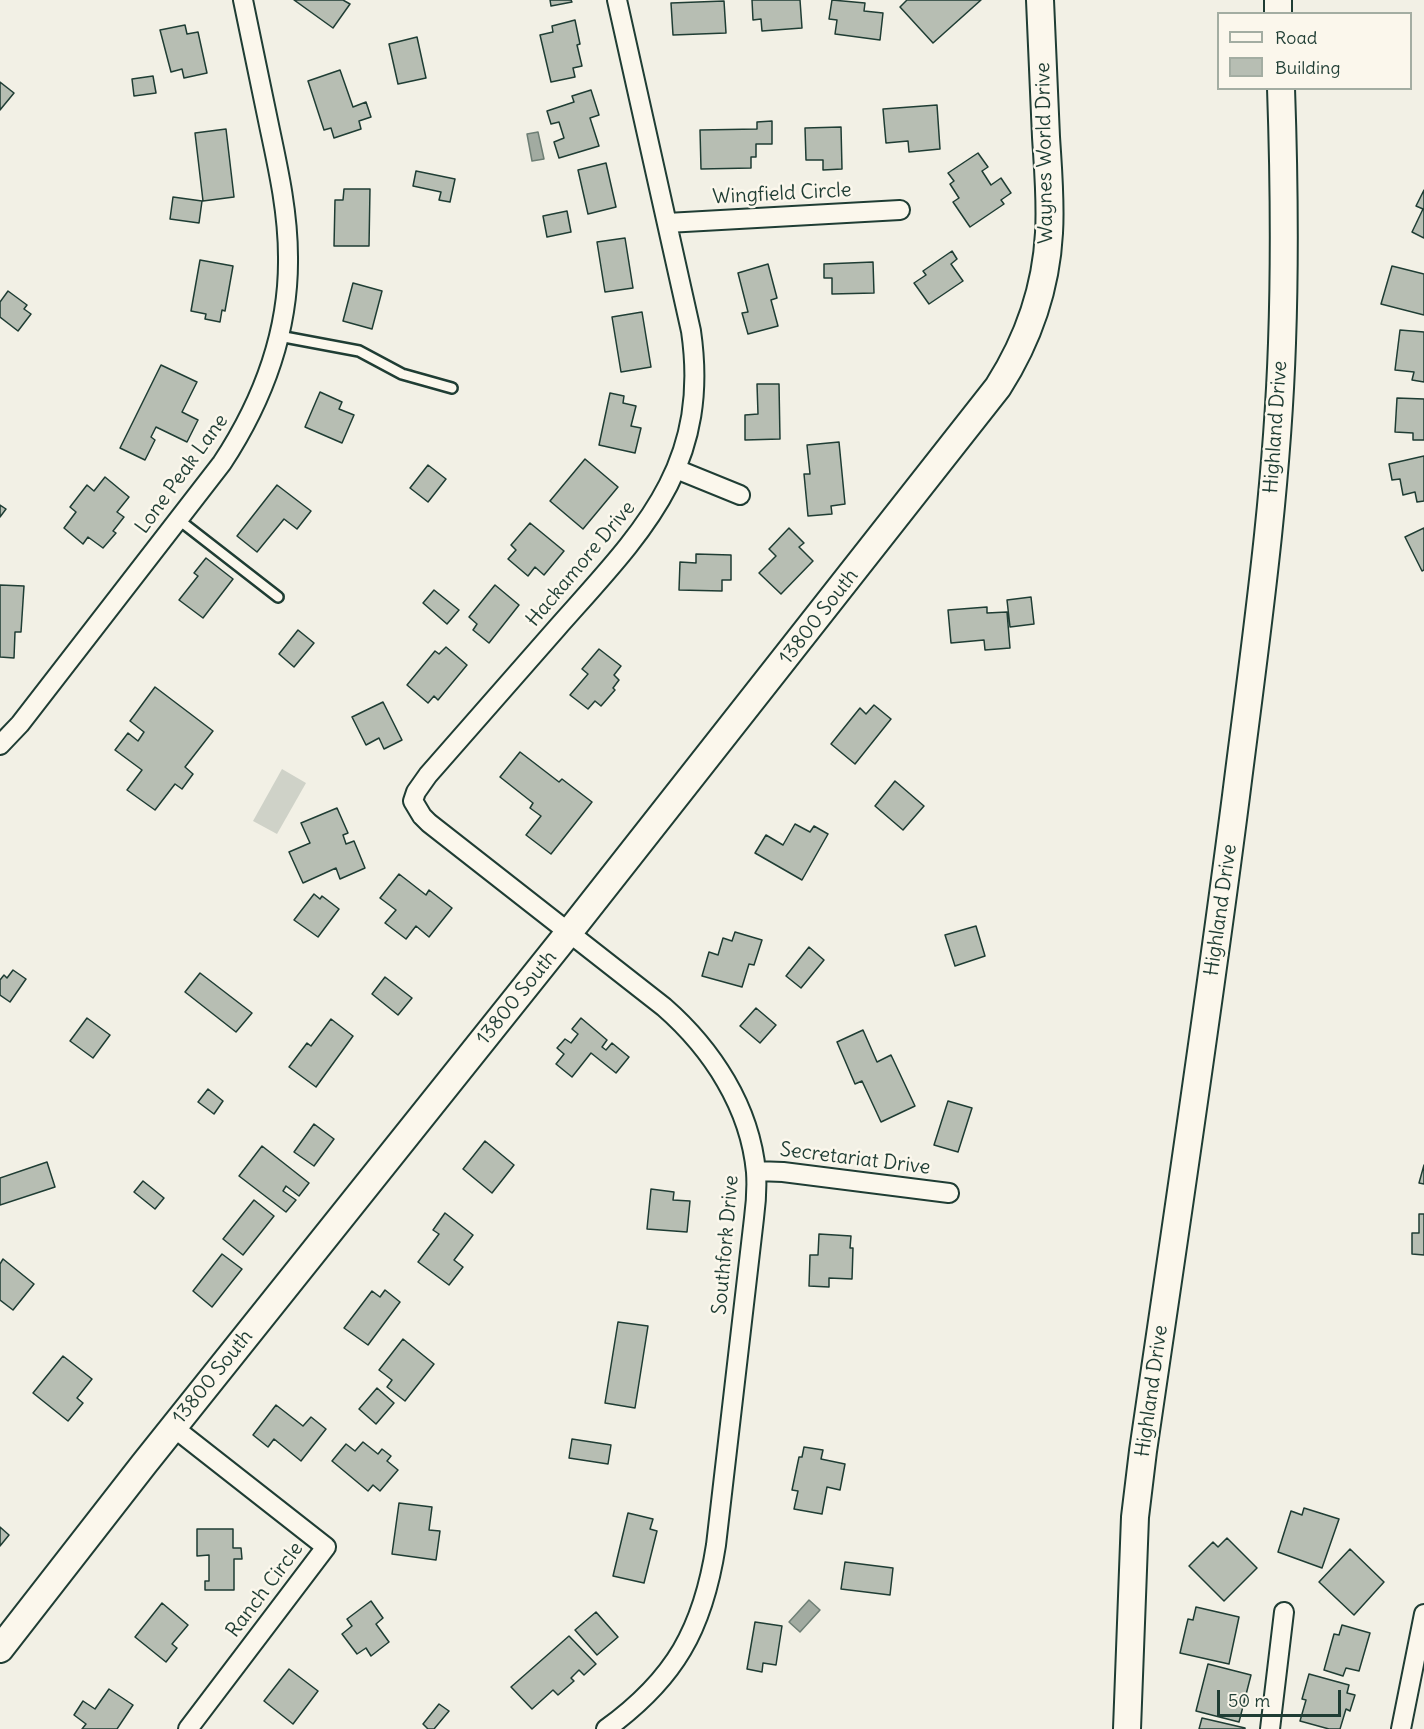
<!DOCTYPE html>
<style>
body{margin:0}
#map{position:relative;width:1424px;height:1729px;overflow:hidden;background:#f2f0e5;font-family:Delius,sans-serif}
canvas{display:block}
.legend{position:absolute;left:1217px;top:12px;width:195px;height:78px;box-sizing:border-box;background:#fbf7ec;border:2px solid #a3ada2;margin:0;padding:8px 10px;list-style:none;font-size:18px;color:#1f3d34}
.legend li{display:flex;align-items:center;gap:12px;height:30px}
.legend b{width:30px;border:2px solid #a3ada2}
.scale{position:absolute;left:1217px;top:1690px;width:124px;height:27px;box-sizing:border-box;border:3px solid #1f3d34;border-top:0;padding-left:8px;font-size:18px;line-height:21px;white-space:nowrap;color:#1f3d34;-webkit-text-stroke:4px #fbf7ec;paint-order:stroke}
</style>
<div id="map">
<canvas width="1424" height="1729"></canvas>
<ul class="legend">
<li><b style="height:8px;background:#fbf7ec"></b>Road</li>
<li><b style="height:16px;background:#b7beb3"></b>Building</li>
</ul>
<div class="scale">50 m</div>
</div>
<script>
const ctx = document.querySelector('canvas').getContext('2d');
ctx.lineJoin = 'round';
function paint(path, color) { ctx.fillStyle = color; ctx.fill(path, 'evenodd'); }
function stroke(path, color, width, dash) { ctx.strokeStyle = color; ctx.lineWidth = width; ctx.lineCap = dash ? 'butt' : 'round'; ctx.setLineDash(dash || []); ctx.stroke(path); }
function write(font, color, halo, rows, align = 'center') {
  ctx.font = font + ' Delius,sans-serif'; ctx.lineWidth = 5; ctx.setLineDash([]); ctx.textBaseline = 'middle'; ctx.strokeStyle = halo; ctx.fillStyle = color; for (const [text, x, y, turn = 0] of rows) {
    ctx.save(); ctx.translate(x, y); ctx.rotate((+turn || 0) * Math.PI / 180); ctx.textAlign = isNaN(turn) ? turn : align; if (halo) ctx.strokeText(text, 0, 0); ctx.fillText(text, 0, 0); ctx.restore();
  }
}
paint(new Path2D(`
 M282,769l24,14 -29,51 -24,-13z`), '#cfd2c8');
const water = new Path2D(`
 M538,132l6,27 -12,2 -5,-27z
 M809,1600l11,10 -20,22 -11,-10z`);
paint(water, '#a2aba1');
stroke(water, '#6e7f75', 1.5);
const building = new Path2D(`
 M294,0h49l7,4 -17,24z
 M550,0h21l1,2 -21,4z
 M752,0h48l2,28 -40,3 -1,-12 -8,1z
 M832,0l33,3 -1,8 19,2 -3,27 -45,-6 2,-14 -8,-1z
 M907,0h74l-48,43 -33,-36z
 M724,1l2,32 -53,2 -2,-32z
 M575,20l5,24 -3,1 5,21 -9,2 2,9 -24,5 -11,-47 13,-3 -1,-6z
 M185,25l2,9 11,-2 9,41 -23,5 -2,-9 -11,3 -11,-42z
 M417,37l9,41 -28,6 -9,-40z
 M340,70l13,37 13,-5 5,15 -12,4 2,8 -27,9 -3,-10 -7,2 -16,-49z
 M153,76l3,17 -22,3 -2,-17z
 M0,82l14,11 -14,17z
 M591,90l8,25 -9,3 9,28 -40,12 -5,-16 10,-4 -5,-16 -8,2 -4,-13 27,-9 -2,-6z
 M937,105l3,44 -31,3 -1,-11 -22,2 -3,-34z
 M772,121v23h-16v13h-5v11l-50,1 -1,-39 57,-1v-7z
 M841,127l1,42 -19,1v-10h-17l-1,-32z
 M226,129l8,68 -31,4 -8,-68z
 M978,153l10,14 -6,4 9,14 10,-7 10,15 -10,7 3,4 -34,23 -17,-25 6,-4 -9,-14 4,-3 -6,-8z
 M606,163l10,44 -28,7 -10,-44z
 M416,171l39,8 -5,23 -11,-2 2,-8 -28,-6z
 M344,189h26l-1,57h-35l1,-46h8z
 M1424,190v48l-12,-6 11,-23 -7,-3z
 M173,197l29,4 -3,22 -29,-4z
 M567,211l4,21 -24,5 -4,-21z
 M625,238l8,50 -28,4 -8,-50z
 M952,251l5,8 -6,5 12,17 -34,23 -15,-21 12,-8 -3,-4z
 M200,260l33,6 -8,45 -3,-1 -2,12 -15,-3 1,-5 -15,-3z
 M873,262l1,31 -42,1v-16h-8v-14z
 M768,264l9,34 -6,2 7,26 -30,8 -6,-21 6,-1 -10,-39z
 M1392,266l32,8v41l-43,-11z
 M353,283l29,8 -10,38 -29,-8z
 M8,291l19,14 -3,4 7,5 -13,17 -18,-14v-15z
 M642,312l9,55 -30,5 -9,-55z
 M1400,330l24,2v50l-12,-2 2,-8 -19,-2z
 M161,365l36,17 -15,30 16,8 -11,22 -31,-15 -5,10 4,3 -10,20 -25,-12z
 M757,384h22l1,55 -35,1v-25l13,-1z
 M320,392l22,10 -3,7 15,6 -12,28 -37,-16z
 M610,393l14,3 -1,7 13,3 -5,20 10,2 -6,25 -36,-8z
 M1397,398l27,1v41h-11v-7l-18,-1z
 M839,442l6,62 -14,2 1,8 -24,2 -4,-42h6l-3,-29z
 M1424,456v45l-7,1 -2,-10 -12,3 -3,-16 -8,1 -3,-16z
 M585,459l33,28 -35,42 -33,-28z
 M428,465l18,14 -18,23 -18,-14z
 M105,477l24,20 -12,15 7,5 -11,14 3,2 -13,15 -15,-11 -5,7 -19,-16 12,-16 -6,-5 17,-22 7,6z
 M277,485l34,26 -14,18 -13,-10 -27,33 -20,-16z
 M0,505l6,4 -6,8z
 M530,523l34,28 -20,24 -9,-8 -7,9 -20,-17 8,-9 -5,-5z
 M789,528l15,15 -5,4 14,14 -32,33 -22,-21 17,-17 -7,-7z
 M1424,528v42l-2,1 -17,-34z
 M696,554l35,1v25h-9v11l-43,-1 1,-28 16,1z
 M206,558l27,21 -30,39 -24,-18 19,-24 -4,-3z
 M0,585l24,1 -3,46h-6l-1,26 -14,-1z
 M495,585l24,20 -30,38 -16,-13 4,-6 -8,-7z
 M434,590l25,20 -12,14 -24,-21z
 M1031,597l3,27 -24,3 -3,-27z
 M987,607v6l20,-1 3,36 -25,2 -1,-10 -33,3 -3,-33z
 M298,630l16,13 -20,24 -15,-13z
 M446,647l21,18 -29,35 -4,-4 -6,7 -21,-18 28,-34 4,3z
 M599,649l22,17 -7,9 5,5 -6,8 2,2 -14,16 -6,-5 -7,8 -18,-14 18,-21 -6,-5z
 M155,687l58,44 -28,36 8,7 -11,15 -7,-5 -20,26 -28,-20 15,-20 -27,-20 13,-17 10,8 6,-9 -14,-11z
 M383,702l19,38 -18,9 -5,-11 -13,7 -14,-28z
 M874,705l17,14 -36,45 -24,-20 29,-36 6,6z
 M520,752l39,30 3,-3 30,23 -41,52 -25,-19 15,-19 -11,-8 3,-5 -33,-26z
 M895,781l29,25 -21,24 -28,-24z
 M337,808l11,25 -5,2 3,9 8,-3 11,27 -25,11 -4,-11 -33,15 -14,-31 21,-9 -9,-20z
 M795,824l15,8 4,-6 14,8 -26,46 -47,-27 11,-18 17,10z
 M399,874l27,21 3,-5 23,18 -23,29 -13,-11 -10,13 -21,-16 11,-13 -16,-12z
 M314,894l6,5 2,-3 17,13 -21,28 -24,-17z
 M976,926l9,30 -30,10 -10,-31z
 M735,932l27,8 -8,25 -5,-1 -7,23 -40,-11 7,-24 9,3 5,-17 9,3z
 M809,947l15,13 -23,28 -15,-12z
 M13,970l13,9 -16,23 -10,-7v-15l4,-5 3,3z
 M200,973l52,40 -16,19 -51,-40z
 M385,977l27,21 -14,17 -26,-21z
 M756,1008l20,17 -16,18 -20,-17z
 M87,1018l23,17 -17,23 -23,-17z
 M581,1018l26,22 -5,7 4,3 6,-7 17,14 -13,16 -25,-20 -19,24 -16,-13 8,-10 -7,-6 8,-9 6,4 7,-9 -6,-5z
 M331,1019l22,17 -37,51 -27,-20 18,-24 4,3z
 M863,1030l14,32 14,-7 24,51 -34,16 -19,-41 -7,3 -18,-42z
 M208,1089l15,12 -9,13 -16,-12z
 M948,1101l24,7 -14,44 -24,-7z
 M314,1124l20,15 -20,27 -20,-14z
 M485,1141l29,24 -22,28 -29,-24z
 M262,1146l47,37 -10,13 -13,-10 -3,5 13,9 -10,12 -47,-36z
 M47,1162l8,25 -55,18v-27z
 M1424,1165v19l-5,-1z
 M143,1181l21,17 -9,11 -21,-17z
 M651,1189l23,3 -1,8 17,1 -3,31 -40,-3z
 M254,1200l20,16 -31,39 -20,-16z
 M445,1213l28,22 -19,25 9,7 -14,18 -31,-23 21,-28 -6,-4z
 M1419,1214h5v41l-12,-1v-21h7z
 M819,1234l32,2 -1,12h3l-1,31 -23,-1v9l-20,-1 1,-31h8z
 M222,1254l20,15 -30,38 -19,-16z
 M3,1259l31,25 -21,26 -13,-10v-36z
 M385,1290l15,12 -32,43 -24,-17 28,-37 8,6z
 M618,1322l30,4 -13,82 -30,-5z
 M403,1339l31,25 -29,37 -18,-14 5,-7 -13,-10z
 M63,1356l29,23 -15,19 6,5 -15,18 -35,-28z
 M377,1388l17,15 -18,21 -17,-15z
 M276,1405l27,21 8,-9 15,12 -25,32 -27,-22 -6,8 -15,-12z
 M572,1439l39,6 -3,19 -39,-6z
 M363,1442l15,12 4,-5 9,7 -4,5 11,9 -18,21 -7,-6 -5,6 -36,-30 14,-17 9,7z
 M804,1447l19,3 -2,9 24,5 -5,26 -13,-3 -5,27 -28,-5 4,-18 -6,-1 7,-33h3z
 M399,1503l33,4 -3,23 11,1 -4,29 -44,-6z
 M1304,1508l35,11 -17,49 -44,-16 13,-41 11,4z
 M628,1513l25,6 -3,10 7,2 -13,52 -31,-7z
 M0,1527l9,8 -9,11z
 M197,1529h36v19h8l1,11h-8v31h-29v-9h4v-26l-12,1z
 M1227,1538l30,30 -33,33 -35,-35 24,-24 5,5z
 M1350,1549l34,33 -30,33 -35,-33z
 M845,1562l48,6 -3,27 -49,-6z
 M371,1601l12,17 -7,6 13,18 -18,14 -5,-8 -9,6 -15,-20 10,-8 -5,-7z
 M162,1603l26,22 -16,19 5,4 -11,14 -31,-25z
 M1196,1607l43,10 -10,47 -49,-11 8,-34 5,1z
 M596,1612l22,25 -21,18 -22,-25z
 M755,1622l27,4 -6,39 -13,-2 -1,9 -15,-3z
 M1342,1625l28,8 -11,38 -13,-3 -3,8 -19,-6 10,-36 5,1z
 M569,1636l27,28 -12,11 -5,-5 -8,8 3,3 -16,14 -5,-5 -21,19 -21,-22z
 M1208,1664l43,11 -12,47 -43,-11z
 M289,1669l29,22 -25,33 -29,-23z
 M1309,1674l40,11 -2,8 8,2 -5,16 -4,-2 -6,20h-11l-29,-8 6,-21 -4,-1z
 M109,1689l24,16 -16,24h-35l4,-5 -12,-9 9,-14 12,8z
 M439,1704l10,7 -15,18h-6l-5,-5z
 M1202,1718l43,10v1h-46z`);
paint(building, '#b7beb3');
stroke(building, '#1f3d34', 1.5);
const service = new Path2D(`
 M279,336l80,15 43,23 50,14
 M179,520l99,77`);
const minor = new Path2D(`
 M667,223l233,-13
 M676,469l64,26
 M0,745l20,-21 202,-261c40,-61 67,-131 66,-206 0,-43 -9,-85 -18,-127 -9,-43 -18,-87 -27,-130
 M756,1171l27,1 166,21
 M173,1427l153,120 -138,182
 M606,1729c69,-50 97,-100 110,-184l38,-327c2,-15 3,-31 2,-46 -6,-65 -44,-123 -92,-165l-235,-184 -7,-7 -9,-15 3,-9 12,-17c43,-49 86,-98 129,-147 83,-94 154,-160 134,-297l-74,-331
 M1270,1729l14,-117
 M1401,1729l23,-115`);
const secondary = new Path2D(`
 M1278,0v14
 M0,1649l144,-185 434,-543 420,-534c30,-47 48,-98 51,-154 2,-32 -1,-64 -3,-96 -2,-46 -4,-91 -6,-137
 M1127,1729l8,-212 8,-66c32,-219 65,-437 93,-655 19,-151 41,-301 46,-453 3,-84 2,-170 -1,-255`);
stroke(service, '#1f3d34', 14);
stroke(minor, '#1f3d34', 22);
stroke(secondary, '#1f3d34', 30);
stroke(service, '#fbf7ec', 9);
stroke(minor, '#fbf7ec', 18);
stroke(secondary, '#fbf7ec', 26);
write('20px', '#1f3d34', '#fbf7ec', [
 ["Waynes World Drive",1045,153,-91],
 ["Wingfield Circle",782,194,-3],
 ["Highland Drive",1276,427,-86],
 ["Lone Peak Lane",182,474,-54],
 ["Hackamore Drive",581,564,-50],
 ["13800 South",819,617,-52],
 ["Highland Drive",1221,910,-82],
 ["13800 South",517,998,-51],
 ["Secretariat Drive",855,1159,7],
 ["Southfork Drive",726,1245,-85],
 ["13800 South",213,1377,-51],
 ["Highland Drive",1152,1391,-82],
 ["Ranch Circle",265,1590,-53]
]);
</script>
